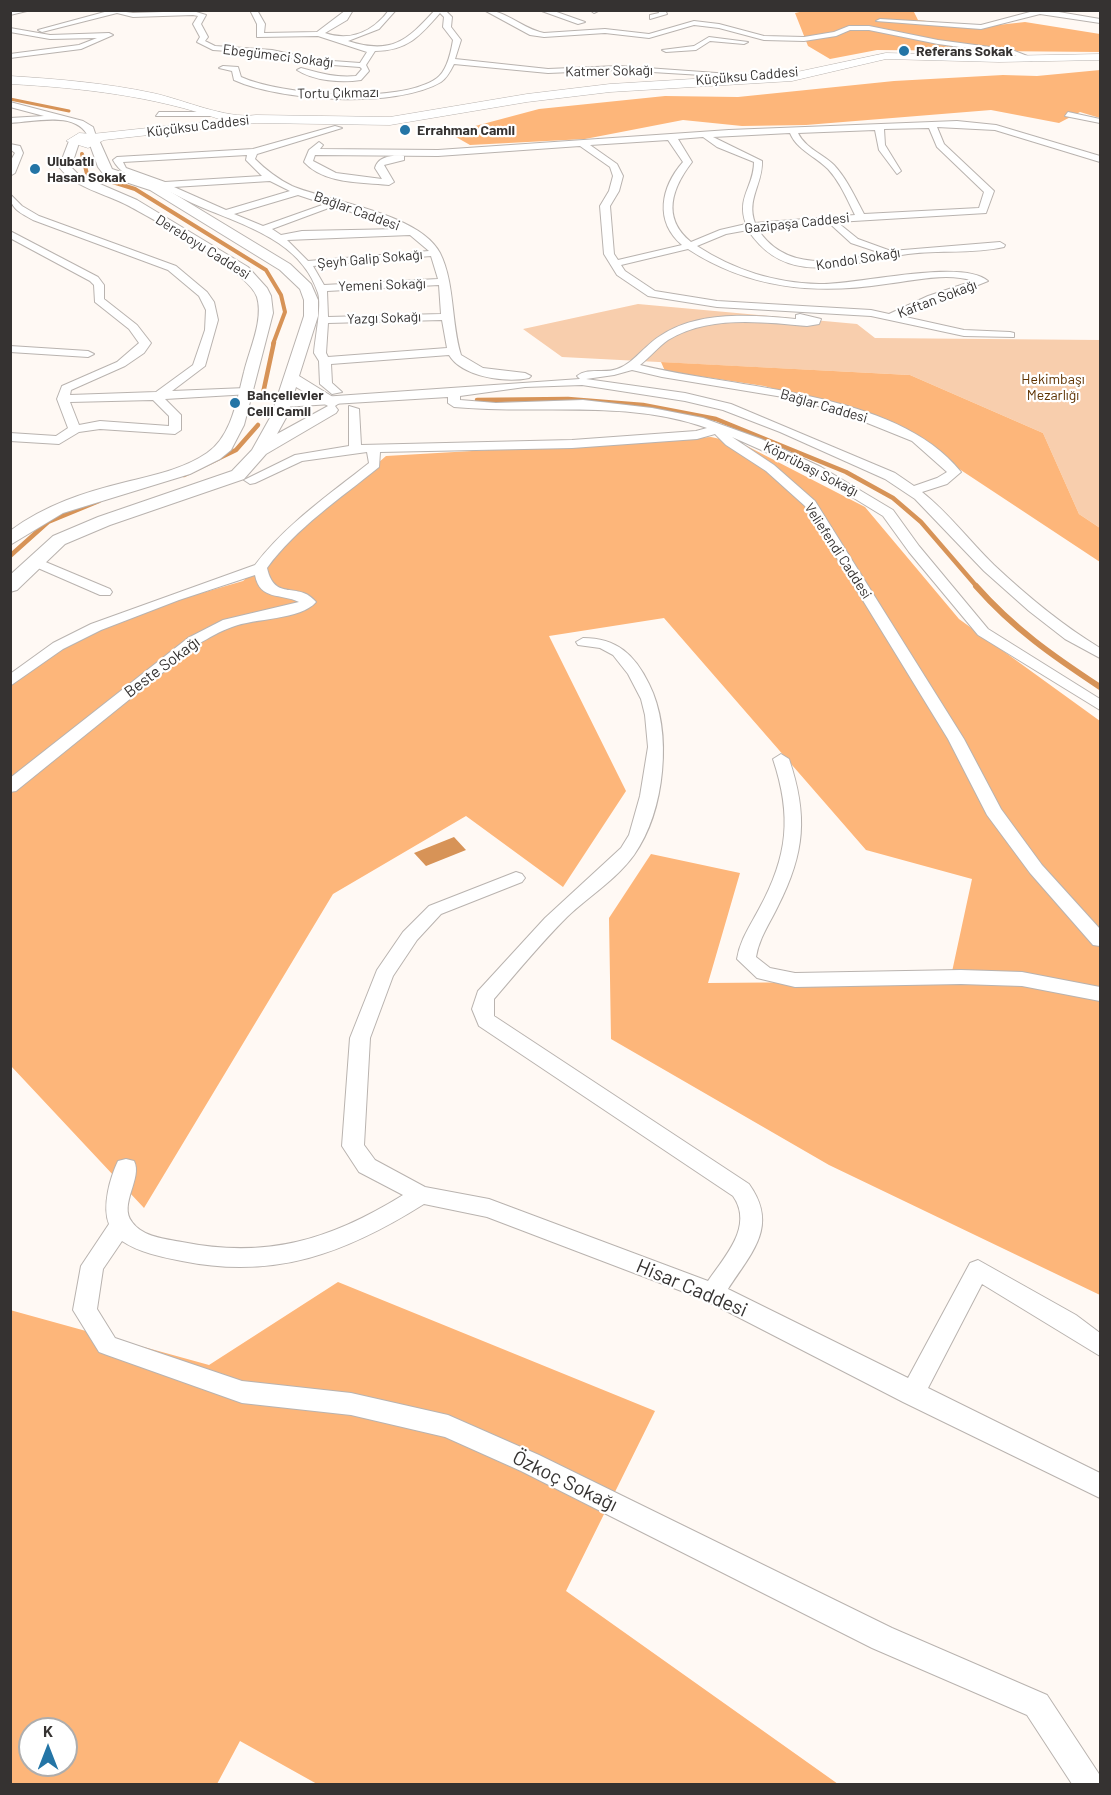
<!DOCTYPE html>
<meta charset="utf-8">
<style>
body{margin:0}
#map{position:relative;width:1111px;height:1795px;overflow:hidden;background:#fff9f4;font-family:Barlow,sans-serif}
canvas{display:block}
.frame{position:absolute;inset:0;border:12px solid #353231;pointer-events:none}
.north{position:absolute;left:18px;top:1717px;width:60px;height:60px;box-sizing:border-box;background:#fff;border:2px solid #aeadad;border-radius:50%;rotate:0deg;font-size:16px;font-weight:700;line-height:24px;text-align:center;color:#353231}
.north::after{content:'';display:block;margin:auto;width:21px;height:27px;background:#2475a6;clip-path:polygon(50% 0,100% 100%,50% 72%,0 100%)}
</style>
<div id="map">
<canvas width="1111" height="1795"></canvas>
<div class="frame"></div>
<div class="north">K</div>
</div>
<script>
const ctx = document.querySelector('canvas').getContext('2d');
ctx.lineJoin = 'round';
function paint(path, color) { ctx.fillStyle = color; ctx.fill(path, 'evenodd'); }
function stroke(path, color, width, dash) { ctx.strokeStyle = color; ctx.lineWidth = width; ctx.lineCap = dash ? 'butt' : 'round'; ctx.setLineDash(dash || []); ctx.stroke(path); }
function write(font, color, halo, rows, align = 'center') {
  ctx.font = font + ' Barlow,sans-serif'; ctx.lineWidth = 4.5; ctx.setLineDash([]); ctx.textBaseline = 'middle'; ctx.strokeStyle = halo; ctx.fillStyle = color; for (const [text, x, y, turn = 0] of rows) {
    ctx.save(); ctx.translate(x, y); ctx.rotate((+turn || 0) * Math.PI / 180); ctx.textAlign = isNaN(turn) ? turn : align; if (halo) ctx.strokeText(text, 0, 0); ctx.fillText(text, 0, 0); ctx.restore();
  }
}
paint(new Path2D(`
 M638,304l219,20 18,14 225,2v188l-21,-14 -36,-81 -133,-58 -348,-18 -39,-28z`), '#f8cead');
paint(new Path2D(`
 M809,10h104l5,10 62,7 45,-5 75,12v18l-223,-2 -47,9 -22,-13 -13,-33z
 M1100,70v48l-20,-6 -21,11 -68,-13 -185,15 -64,1 -59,-6 -98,19 -115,6 -21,-12 90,-24 126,-13 73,1 156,-16 109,-6 34,1z
 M661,362l249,13 133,58 36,81 21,14v34l-218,-144 -118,-32 -99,-15z
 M711,437l32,7 122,63 94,112 141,102v574l-271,-130 -218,-126 -2,-121 42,-64 89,19 -32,110 242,-2 22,-102 -106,-29 -202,-232 -115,18 77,155 -63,96 -97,-71 -133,78 -189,314 -133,-142v-381l84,-61 148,-43 143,-125z
 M338,1282l317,129 -89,180 272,193h-521l-77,-43 -23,43h-206l-1,-474 199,55zM30,1729h36v36h-36z`), '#fdb67a');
paint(new Path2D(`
 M454,837l12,13 -40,16 -12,-13z`), '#d79357');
stroke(new Path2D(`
 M10,99l59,12`), '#d79357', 3);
stroke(new Path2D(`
 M82,154l5,20 48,15 131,81 15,25 4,17 -12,32`), '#d79357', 4);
stroke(new Path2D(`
 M262,398l12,-56
 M477,400l91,-1 75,6 73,14 130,53 47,26 28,24 57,66
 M184,475l52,-25 22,-25
 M10,556l38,-34 51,-21`), '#d79357', 4.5);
stroke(new Path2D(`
 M976,586c38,43 77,70 124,101`), '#d79357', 6);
const street = new Path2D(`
 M31,10l-21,5v-4z
 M112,10l21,3 60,-2 13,4 -5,9 7,13 -3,4 10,5 57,4 47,10 41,3 7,-11 -49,-16 -61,1v-13l-7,-14h7l8,14 -1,9 53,-1 29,-22h7l-6,10 -22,13c25,9 48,-1 64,-23h7l-17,19 -31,12c43,14 59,0 87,-31h10l7,7 -1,10 10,13 -6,19 93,10 71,-3 153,11 -4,2 -149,-9 -71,3 -94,-9c-3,6 -7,14 -13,18 -45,27 -161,19 -207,-2l-2,-9 -13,-3 4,-2 15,1 3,10c39,18 159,28 196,1 10,-7 14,-26 16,-38l-10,-13 1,-10 -4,-4c-20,23 -33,38 -65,38l-9,14 3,6 -8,9c-20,3 -47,1 -64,-10l4,-2c18,5 35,10 55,8l6,-7 -2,-2 -41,-3 -47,-10 -59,-4 -16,-8 3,-5 -7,-13 5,-8 -5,-1 -60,2 -16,-4 -75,19 -4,-2z
 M484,10c22,0 39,19 60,23l61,-4 44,5 45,-13 25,3 45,12 40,1 30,-5 15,-6h20l69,14 74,10 23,9 -4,2 -20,-7 -73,-10 -69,-14h-19l-14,6 -32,5 -40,-1 -45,-12 -25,-3 -45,13 -44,-5 -61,4 -14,-2z
 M539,10h12l34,12 -7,2z
 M590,10h8v1l-4,2z
 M658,10h7l2,4 -17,5v-4l9,-2z
 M1028,10h19l53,9v4l-60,-9 -59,15 -105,-8 4,-2 101,6 49,-13z
 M10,28l40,7 59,-2 4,2 -32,14 -71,9v-4l69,-9 18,-7 -47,1 -40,-7z
 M709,37l39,5 -4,2 -34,-3 -14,9 -30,2 -4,-2 32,-4z
 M10,102l73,19 10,6 3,9 -7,2c-12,-28 -54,-16 -79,-15v-5l34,-2 -34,-9z
 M159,112h59l4,2 -4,2h-62z
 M1068,112l32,7v4l-35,-7z
 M957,121l39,4 104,31v6l-105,-32 -58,-3 7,17 50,47 -8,22 -149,9 21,17 33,12 109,-9 5,3 -1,2c-31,7 -65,3 -96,7 -58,7 -120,37 -160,-24l-22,4 -29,12c37,24 78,37 122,38 38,1 143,-26 169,-3l-87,35 63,14 46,2 4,1v4l-50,-1 -93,-20 -154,-9 -69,-11 -31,-21 -13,-21 -4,-48 9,-15 4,-15 -3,-9 -30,-21 -142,10 -123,-1 -2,6 23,12 46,6 -7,-11c3,-12 18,-13 29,-12v4l-20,5 10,17 -5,3c-28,-3 -65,-1 -85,-23l5,-12 10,-8 4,3 -3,4 118,1 291,-20zM929,128l8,19 47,45 -5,16 -115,6c-9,-17 -17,-35 -30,-49 -11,-11 -29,-17 -36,-32l77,-3 4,20 18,24 4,-3 -16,-26 -1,-16zM790,133c7,17 25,23 38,36 12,13 19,30 27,46l-100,8c-9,-24 8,-39 7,-62l-49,-24zM703,137l14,10 37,15c0,25 -18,35 -8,62l-26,6 -29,12c-30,-24 -19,-54 1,-80l-14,-23zM668,140l15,22c-22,25 -29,59 -1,83l-64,15 -4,-6 -4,-48 9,-15 4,-15 -6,-12 -27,-19zM828,222l23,21 30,10c-44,9 -96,20 -124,-25zM688,249c61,40 128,46 198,35 27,-3 61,-12 87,-3l-45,15 -39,18 -18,-4 -154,-9 -62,-10 -30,-20 -4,-6z
 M335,126l7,2 -85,26 -2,5c11,11 23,20 37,27 38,16 127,27 148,67 15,30 11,70 21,102l22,13 42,5 6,3 -2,2c-23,5 -67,-1 -80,-23l-118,9 1,19 10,9 -10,2 -12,-10 -1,-23 -5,-8c1,-15 8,-47 4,-60 -18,-55 -78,-68 -126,-90 -13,-6 -25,-13 -37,-19 -19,-8 -32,-6 -42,-24l4,-3 136,-8zM247,155l-1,5 16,16 -97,6 -39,-14 -3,-6zM270,181l20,10 -64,19 -52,-23zM298,195l27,9 -62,22 -29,-12zM334,206l66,23 -98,2 -21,4 -9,-6zM410,235l19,16 -121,10 -21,-21zM431,256l7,23 -114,6 -11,-19zM439,285l2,29 -113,3 -1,-26zM442,320l5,28 -119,9 -2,-4 2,-30z
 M10,144l10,2 3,7 -8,20 -5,3v-14l5,-9 -5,-4z
 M10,194l12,12 17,10 137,50 31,26 7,10 4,18 -13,46 -33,25 74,-3 6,4 -2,2 -85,5 16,16v15l-6,4 -75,-5 -21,3 -20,12 -49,-3v-8l46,3 12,-8 -11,-29 5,-13 55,-24 22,-19 -10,-14 -34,-27 -1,-17 -4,-4 -80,-43v-7l88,46 6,8v14l33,26 14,18 -7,10 -19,13 -54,24 -1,5 86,-3 37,-27 12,-35 1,-20 -7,-14 -31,-26 -135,-50c-12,-7 -23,-11 -23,-26zM153,400l16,16v10l-69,-5 -21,4 -9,-23z
 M800,314l21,5 -2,5 -12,2c-45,-4 -98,-11 -139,14 -10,7 -18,17 -28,25 95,24 256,25 321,107l-14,12 -25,8c27,21 48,50 72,73 33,31 68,60 106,83v10l-35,-19 -36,-28 -45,-40 -69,-72 -30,-20 -105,-47 -57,-22 -38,-9 -103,-16 -57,2 -65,9v4l36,3 87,-3 69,8 51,10 58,21 60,28 72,43 26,36 69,83 112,70v11l-122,-75 -69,-83 -26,-36 -70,-43 -81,-36 42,28 41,36 149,238 37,70 41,56 58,64v17l-7,-1 -63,-72 -43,-58 -39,-76 -143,-233 -39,-35 -40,-26 -11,-11 -18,5 -125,9 -192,4 -1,15c-38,31 -83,61 -112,101 8,35 31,12 49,34 -15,18 -62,16 -84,25 -12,4 -23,11 -34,17l-182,147 -6,1v-14l178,-140 35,-18 76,-18c-18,-9 -39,-1 -44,-27l-76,25 -78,30 -38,19 -53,37v-12l43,-31 38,-19 164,-59c30,-40 75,-71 114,-102l-2,-11 -65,9 -47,22 -5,1 -6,-4 51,-25 54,-9v-40l10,3 2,36 211,-5 124,-9 11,-3c-81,-29 -169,-13 -253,-21l-6,-4v-6l-165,10 -4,-1v-6l301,-21 -3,-3c11,-9 28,-2 40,-7 16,-5 28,-24 43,-33 39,-26 92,-21 136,-17v-4zM632,370l30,7 127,21 51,14 72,29 35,31 -10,6 -23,8 -19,-13 -164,-69 -46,-11 -99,-14 28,-4z
 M10,346l78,5 6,3 -6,3 -78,-5z
 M36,558l74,31 2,3 -2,3h-10l-69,-30v-6z
 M583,638c34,0 52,17 66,46 24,48 16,127 -15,171 -18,25 -45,41 -67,62 -26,26 -49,54 -73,82v17l255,168c30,42 3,68 -21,105l180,89 62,-115 8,-3 98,55 24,18v23l-118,-72 -54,104 172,85v25l-197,-96 -198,-102 -218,-83 -63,-13c-78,49 -149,76 -242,57 -20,-4 -42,-8 -60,-20l-19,28 -6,40 18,29 127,43 109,12 97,22 91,40 353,173 155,67 52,79 1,10h-28l-45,-69 -155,-67 -351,-177 -76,-34 -94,-22 -109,-12 -135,-48 -8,-3 -26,-42 8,-44 28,-42c-7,-18 1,-46 9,-63l8,-2 8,2c9,17 -16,44 -2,61 11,15 33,17 50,20 85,17 148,-2 221,-47l-44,-23 -17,-26 8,-108 27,-68 26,-38 26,-26 87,-34 6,2 3,4 -3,4 -81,32 -24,26 -24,36 -23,62 -6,107 11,15 50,27 64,12 219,82c17,-25 46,-55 25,-85l-254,-170 -7,-17 6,-18 67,-73 76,-70 8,-13 11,-39 8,-49 -3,-32 -4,-16 -13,-25 -15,-19 -13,-7 -22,-3 -2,-3z
 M781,754l8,5c19,56 16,94 -11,147 -8,17 -19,32 -22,51l14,11 25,5 166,-3 61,2 78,15v14l-78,-15 -61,-2 -166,3 -38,-9 -20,-19c3,-19 13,-33 22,-50 29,-53 33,-93 14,-150z`);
const secondary = new Path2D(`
 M91,140h8l13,29 46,15 132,80 21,20 7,16v16l-19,60 42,26 -6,4 3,4 -2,3 -70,41 -22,25 -134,46 -45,19 -48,46 -7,2v-17l43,-39 45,-19 134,-46 20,-21 19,-34 33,-100v-16l-4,-11 -20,-19 -130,-80 -46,-15 -6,-8 -9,-25zM296,387l32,19 -51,28 10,-18z
 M69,141l10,2 -8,24 8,8 58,25 111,67 19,21 4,8 2,17 -29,112 -13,25 -11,9 -30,15 -127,39 -53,32v-14c35,-26 75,-39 116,-49 28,-7 58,-13 81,-29 25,-17 30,-54 37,-81 5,-22 20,-52 13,-75 -7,-24 -102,-77 -128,-91 -24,-13 -53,-17 -70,-39z`);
const primary = new Path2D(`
 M886,53l113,3 101,-2v6l-101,2 -113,-3 -94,22 -182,11 -83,10 -137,23 -134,-2 -152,17 -16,8 -22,-7 13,-8 13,1 130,-14c-69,-24 -139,-32 -212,-36v-8c48,3 96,7 143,17 32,7 72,26 103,22l134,2 137,-23 83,-10 182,-11z`);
stroke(street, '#b9b3af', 2);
stroke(secondary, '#b9b3af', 2);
stroke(primary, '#b9b3af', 1);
paint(street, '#fff');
paint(secondary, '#fff');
paint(primary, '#fff');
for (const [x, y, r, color] of [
 [904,51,6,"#2475a6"],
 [405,130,6,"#2475a6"],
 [35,169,6,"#2475a6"],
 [235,403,6,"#2475a6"]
]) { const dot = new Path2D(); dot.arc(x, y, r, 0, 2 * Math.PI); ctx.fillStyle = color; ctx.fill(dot); stroke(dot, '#fff', 2); }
write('bold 14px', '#353231', '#fff', [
 ["Referans Sokak",916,51],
 ["Errahman Camii",417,130],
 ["Ulubatlı",47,161],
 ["Hasan Sokak",47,177],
 ["Bahçelievler",247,395],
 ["Celil Camii",247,411]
], 'left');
write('14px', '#353231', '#fff', [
 ["Ebegümeci Sokağı",278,56,7],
 ["Katmer Sokağı",609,71,-1],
 ["Küçüksu Caddesi",747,76,-5],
 ["Tortu Çıkmazı",338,93,-1],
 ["Küçüksu Caddesi",198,126,-7],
 ["Bağlar Caddesi",357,211,20],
 ["Gazipaşa Caddesi",797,223,-6],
 ["Dereboyu Caddesi",203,247,32],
 ["Şeyh Galip Sokağı",370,259,-5],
 ["Kondol Sokağı",858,259,-9],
 ["Yemeni Sokağı",382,285,-2],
 ["Kaftan Sokağı",937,299,-21],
 ["Yazgı Sokağı",384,318,-2],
 ["Bağlar Caddesi",824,406,16],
 ["Köprübaşı Sokağı",811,469,27],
 ["Veliefendi Caddesi",838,551,57]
]);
write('14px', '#5e3200', '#fff', [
 ["Hekimbaşı",1053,379],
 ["Mezarlığı",1053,395]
]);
write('16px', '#353231', '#fff', [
 ["Beste Sokağı",162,667,-37]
]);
write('20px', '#353231', '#fff', [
 ["Hisar Caddesi",692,1288,23],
 ["Özkoç Sokağı",565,1481,26]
]);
</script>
